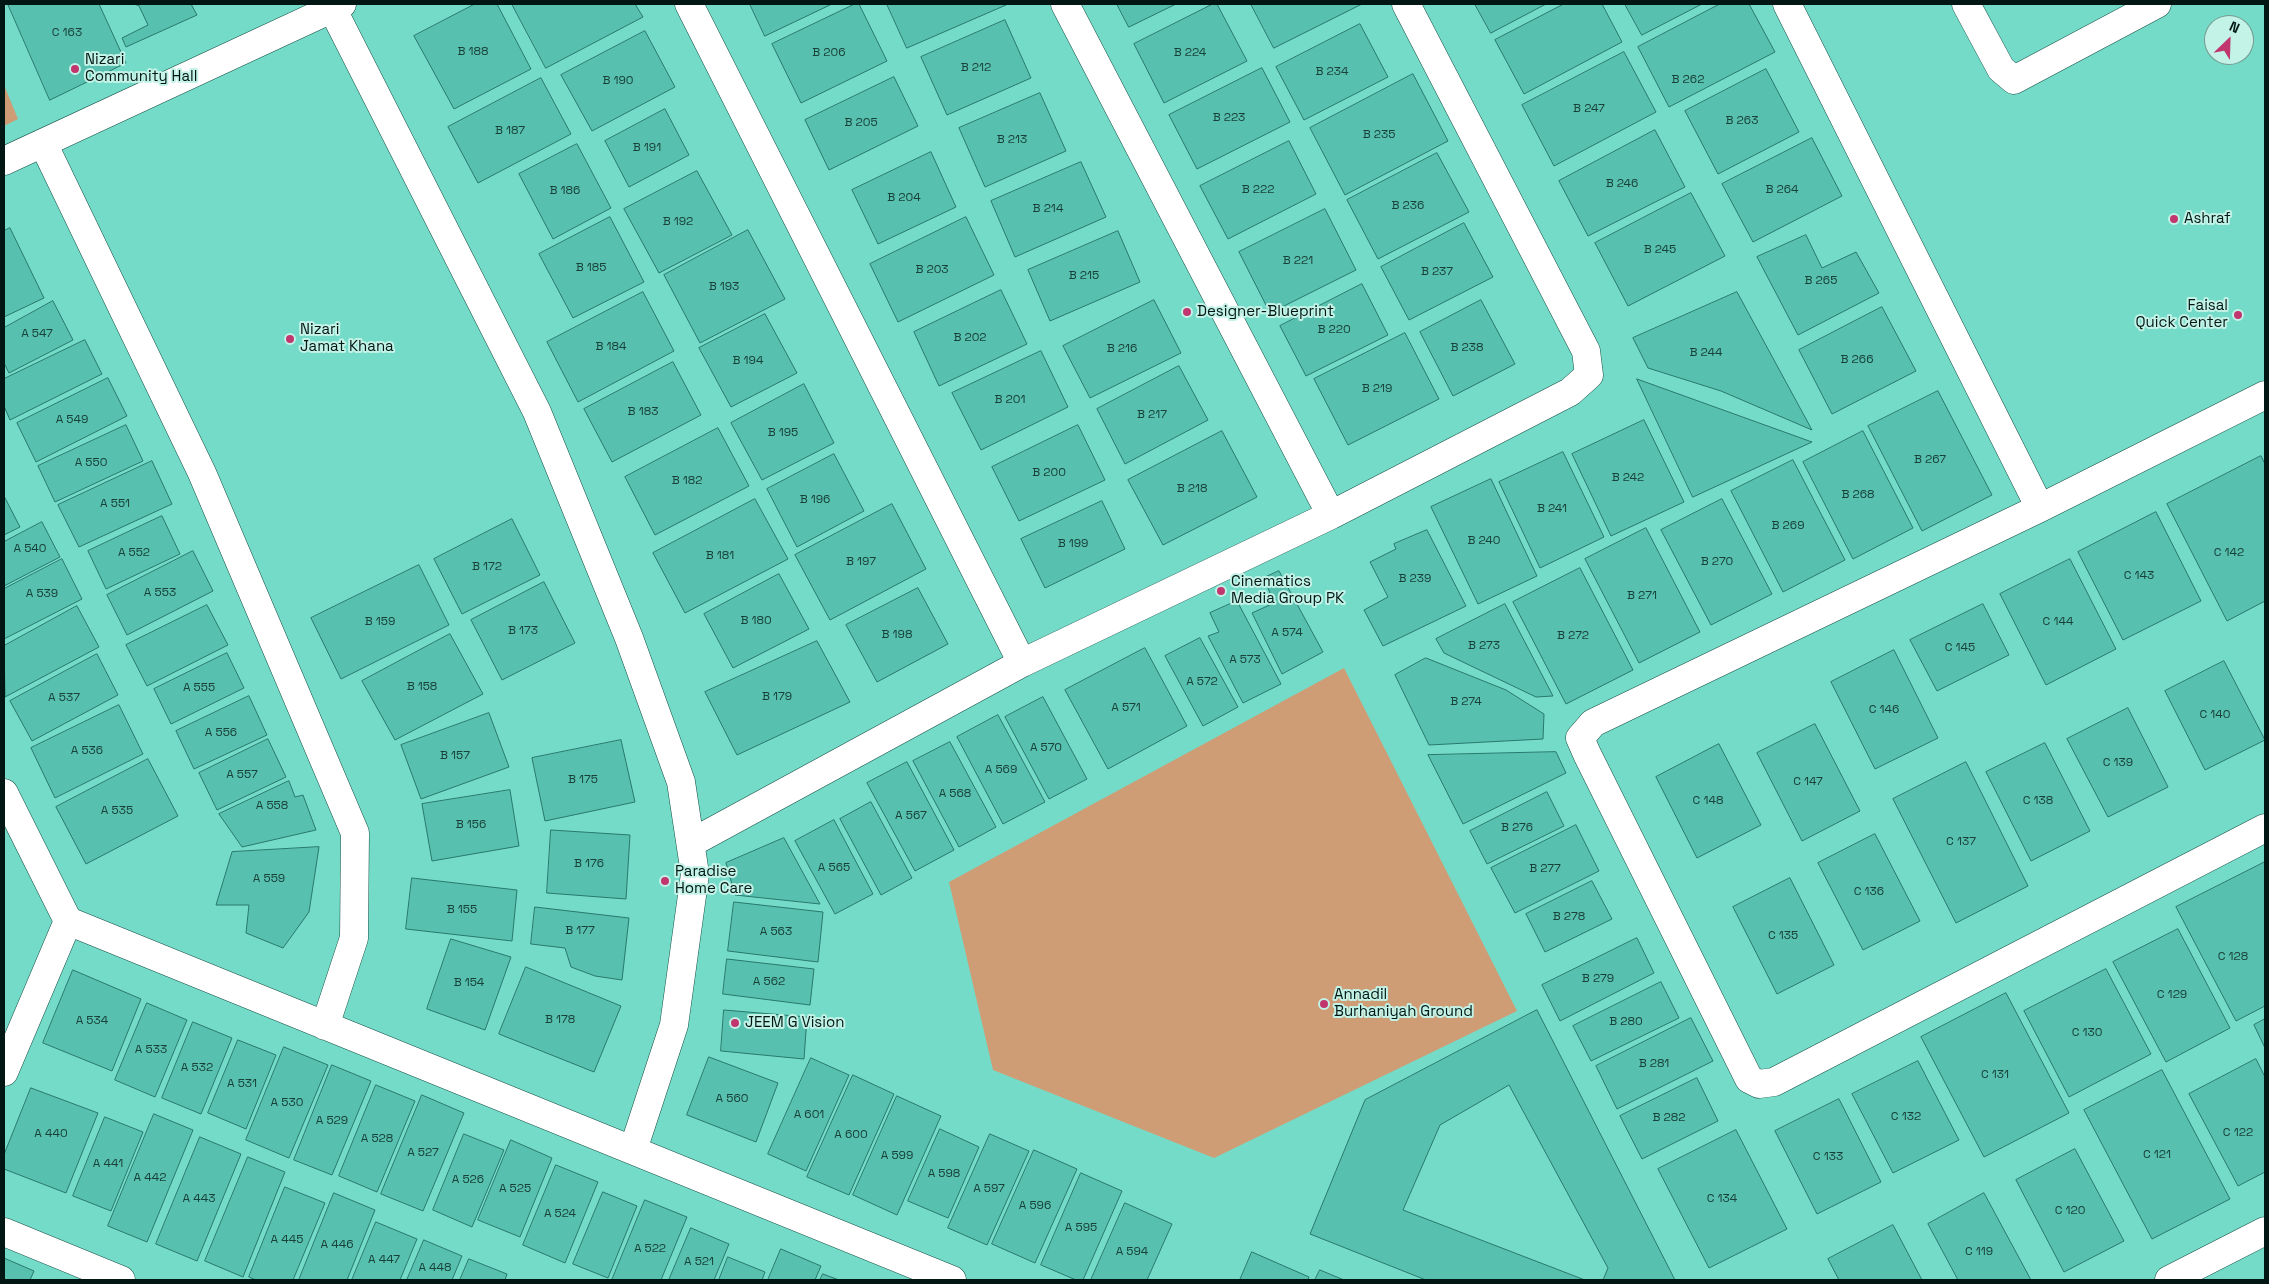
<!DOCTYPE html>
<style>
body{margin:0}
#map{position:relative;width:2269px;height:1284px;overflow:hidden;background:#74dbc8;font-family:"Space Grotesk",sans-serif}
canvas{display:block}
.frame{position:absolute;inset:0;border:5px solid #021713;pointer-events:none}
.north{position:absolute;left:2204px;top:15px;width:50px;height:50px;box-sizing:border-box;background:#c3f2e7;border:1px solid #769a92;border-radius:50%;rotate:24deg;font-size:14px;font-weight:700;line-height:20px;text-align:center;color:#021713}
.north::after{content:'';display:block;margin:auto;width:18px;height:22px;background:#c1366f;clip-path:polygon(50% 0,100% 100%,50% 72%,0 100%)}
</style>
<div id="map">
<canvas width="2269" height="1284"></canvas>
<div class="frame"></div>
<div class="north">N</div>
</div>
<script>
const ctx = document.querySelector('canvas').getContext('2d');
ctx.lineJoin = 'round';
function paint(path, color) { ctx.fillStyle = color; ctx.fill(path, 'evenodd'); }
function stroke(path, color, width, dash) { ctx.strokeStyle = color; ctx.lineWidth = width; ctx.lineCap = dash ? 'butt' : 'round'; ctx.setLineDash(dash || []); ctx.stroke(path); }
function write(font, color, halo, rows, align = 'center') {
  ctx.font = font + ' "Space Grotesk",sans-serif'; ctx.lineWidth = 4; ctx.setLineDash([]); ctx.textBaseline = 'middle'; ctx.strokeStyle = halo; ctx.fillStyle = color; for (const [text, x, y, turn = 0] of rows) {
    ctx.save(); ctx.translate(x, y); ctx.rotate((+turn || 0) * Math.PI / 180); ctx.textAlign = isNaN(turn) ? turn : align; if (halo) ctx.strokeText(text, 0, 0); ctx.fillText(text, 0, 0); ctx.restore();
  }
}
paint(new Path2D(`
 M4,85l14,34 -14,7z
 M1344,668l173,343 -303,147 -221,-88 -44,-188z`), '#cf9d75');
const building = new Path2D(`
 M8,4h91l27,59 -76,37z
 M134,4h57l6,11 -71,32 -4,-9 26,-13 -9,-19z
 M475,4h22l34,65 -77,40 -40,-73z
 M512,4h123l8,13 -97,51z
 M750,4h82l-67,32z
 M855,4h4l28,57 -86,42 -29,-59z
 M887,4h119v1l-99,43z
 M1117,4h59l-47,23z
 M1213,4h4l30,57 -83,42 -30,-59z
 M1251,4h111l-88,44z
 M1475,4h71l-55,29z
 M1564,4h38l20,38 -98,52 -29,-54z
 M1625,4h77l-60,31z
 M1720,4h29l26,48 -106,55 -31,-60z
 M1005,20l26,58 -84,37 -26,-58z
 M1360,24l28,53 -84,43 -28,-53z
 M645,31l30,56 -83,44 -31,-56z
 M1624,52l32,60 -102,54 -32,-61z
 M1262,68l28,54 -93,47 -28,-54z
 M1766,69l33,63 -81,42 -33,-63z
 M1413,74l35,67 -103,54 -35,-67z
 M894,77l24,49 -89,44 -24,-50z
 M541,78l30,56 -93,49 -30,-56z
 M1040,93l26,58 -81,36 -26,-59z
 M665,109l24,46 -60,32 -24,-46z
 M1655,130l30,57 -97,49 -29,-55z
 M1812,138l30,58 -89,46 -31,-58z
 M1289,141l27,53 -88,45 -28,-53z
 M577,144l34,64 -58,31 -34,-65z
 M931,152l25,55 -78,37 -26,-54z
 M1437,153l32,59 -91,47 -31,-59z
 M1081,162l25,55 -91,40 -24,-56z
 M697,171l35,64 -73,38 -35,-64z
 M1691,193l34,63 -97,50 -33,-63z
 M1325,209l31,61 -86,43 -31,-61z
 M610,217l34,65 -71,36 -34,-64z
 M966,217l28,58 -96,47 -28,-58z
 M1464,223l29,54 -84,43 -28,-53z
 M10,228l34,70 -40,19v-86z
 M748,230l37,69 -85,44 -36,-68z
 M1118,231l22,51 -90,39 -22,-51z
 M1806,235l16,33 34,-16 23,41 -81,42 -41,-78z
 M1362,284l26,51 -82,41 -26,-50z
 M1001,290l26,54 -88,42 -25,-54z
 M643,292l31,59 -96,51 -31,-60z
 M1737,292l75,138 -91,-39 -73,-23 -15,-30z
 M1154,300l27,53 -91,45 -27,-52z
 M1481,300l34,64 -62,32 -33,-64z
 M53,301l20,39 -64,33 -5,-10v-35z
 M1882,307l34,64 -84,43 -33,-64z
 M765,314l32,59 -66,34 -32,-59z
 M1405,333l34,66 -91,46 -34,-66z
 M85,340l17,34 -92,46 -6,-14v-27z
 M1041,351l27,56 -87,43 -29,-57z
 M673,362l28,53 -89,47 -28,-53z
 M1179,366l29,54 -83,44 -28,-55z
 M108,378l19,38 -91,46 -19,-39z
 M1637,379l175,63 -119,55z
 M804,384l30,59 -72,37 -31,-57z
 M1938,391l54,104 -70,36 -54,-105z
 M1644,420l40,82 -73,34 -39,-82z
 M126,425l17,36 -88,41 -17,-36z
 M1078,425l27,55 -86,41 -27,-54z
 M718,428l31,58 -94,49 -30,-58z
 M1222,431l35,66 -94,48 -35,-65z
 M1863,431l50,97 -60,31 -50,-97z
 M1563,452l41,85 -64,31 -41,-86z
 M834,454l30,57 -67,36 -30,-58z
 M2261,456l4,8v137l-38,20 -60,-117z
 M1793,460l52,100 -62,32 -52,-101z
 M152,461l20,43 -93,43 -21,-42z
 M1491,479l46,97 -59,28 -47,-97z
 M4,496l16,31 -16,8z
 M755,499l33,60 -103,54 -32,-60z
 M1722,499l50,95 -61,31 -50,-95z
 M1102,501l23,48 -80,39 -24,-49z
 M892,504l34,65 -96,51 -35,-65z
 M2156,512l45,89 -78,39 -45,-88z
 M162,516l18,38 -74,35 -18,-38z
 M512,519l28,56 -78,39 -28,-55z
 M42,522l18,35 -56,29v-44z
 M1646,528l54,104 -61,31 -54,-104z
 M1427,530l39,76 -83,40 -19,-36 24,-13 -18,-35 26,-13 -2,-5z
 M193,551l20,40 -86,44 -20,-40z
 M62,559l20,40 -78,40v-50z
 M2070,559l46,90 -70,36 -46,-91z
 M419,565l30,60 -108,54 -30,-61z
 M1580,568l53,102 -67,34 -53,-102z
 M1279,571l44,81 -41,22 -30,-61 22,-10 -10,-25z
 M779,574l30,55 -76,39 -29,-54z
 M544,582l31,61 -73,37 -31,-60z
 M918,588l30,56 -71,38 -31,-57z
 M1237,601l44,83 -38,19 -35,-67 11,-4 -9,-19z
 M1505,604l48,92 -17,1 -92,-44 -8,-14z
 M1983,604l26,51 -72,36 -27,-51z
 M207,605l21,40 -81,41 -21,-41z
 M77,606l22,41 -94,50 -1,-51z
 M450,634l33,60 -88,46 -33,-59z
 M1200,638l38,69 -35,19 -38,-70z
 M817,641l33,61 -113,53 -32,-63z
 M1145,648l42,78 -79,43 -43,-79z
 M1894,650l44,88 -63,31 -44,-87z
 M227,653l17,35 -73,36 -17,-35z
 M97,654l21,41 -86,46 -22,-40z
 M1426,658l80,32 38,24 -1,25 -114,6 -34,-70z
 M2224,661l41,79 -60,30 -40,-79z
 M249,696l18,39 -73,34 -18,-38z
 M1043,697l44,82 -38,20 -44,-82z
 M119,705l24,49 -88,44 -24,-50z
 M2128,708l40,79 -60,30 -41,-78z
 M489,713l20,54 -88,32 -20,-54z
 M998,715l47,87 -42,22 -46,-87z
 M1815,724l45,87 -58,30 -45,-88z
 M268,739l18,38 -69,33 -18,-37z
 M621,740l14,62 -90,19 -13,-63z
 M950,742l46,85 -37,20 -46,-86z
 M2045,743l45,88 -59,30 -45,-89z
 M1719,744l42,81 -64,33 -41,-81z
 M1556,752l10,21 -103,51 -35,-69z
 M148,759l30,57 -92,48 -30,-57z
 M907,762l47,88 -39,21 -48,-88z
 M1966,762l62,124 -72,37 -63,-124z
 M289,781l6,16 8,-2 13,35 -74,17 -23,-33z
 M510,790l9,56 -87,15 -10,-57z
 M1547,792l17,34 -77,38 -17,-33z
 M871,802l41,76 -31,17 -41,-76z
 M834,820l39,74 -38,20 -40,-73z
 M1576,825l23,46 -84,42 -24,-45z
 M551,830l79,5 -4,64 -79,-6z
 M1875,834l45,87 -57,29 -45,-87z
 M784,838l36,66 -85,-9 -9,-32z
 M319,847l-10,65 -26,36 -37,-15 3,-28h-33l16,-53z
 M2265,862v144l-29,15 -60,-114z
 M412,878l105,12 -5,51 -106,-12z
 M1790,878l44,87 -57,29 -44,-87z
 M1592,881l20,38 -67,33 -19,-38z
 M734,902l89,10 -5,50 -90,-11z
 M535,907l94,11 -7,62 -27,-4 -24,-9 -6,-19 -34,-4z
 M2178,929l52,99 -64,34 -53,-100z
 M1637,938l17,35 -94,48 -18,-36z
 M451,939l60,18 -26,73 -58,-21z
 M727,959l87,10 -4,36 -87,-11z
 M526,967l95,39 -27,66 -95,-38z
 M2106,969l45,85 -82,43 -45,-86z
 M73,970l68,29 -29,72 -69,-28z
 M1661,982l18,36 -88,43 -18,-35z
 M2006,993l63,120 -85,44 -63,-120z
 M147,1003l40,17 -32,77 -40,-17z
 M724,1010l83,7 -3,42 -83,-8z
 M1537,1010l138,270h-72l5,-12 -99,-183 -69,40 -37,85 182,70h-159l-116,-46 55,-134z
 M1691,1018l22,43 -96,48 -21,-43z
 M2265,1019v29l-11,-23z
 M193,1022l39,16 -31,76 -39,-16z
 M238,1040l38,15 -30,74 -38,-16z
 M284,1047l44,18 -39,93 -43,-18z
 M709,1057l69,26 -22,59 -69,-27z
 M811,1058l38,17 -43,96 -38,-17z
 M2256,1059l9,18v95l-27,14 -49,-92z
 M1918,1061l41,79 -66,33 -41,-79z
 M332,1065l39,16 -39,94 -38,-15z
 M2162,1070l68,129 -78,40 -68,-129z
 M853,1075l41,19 -45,101 -42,-18z
 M1697,1078l21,43 -76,38 -22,-43z
 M376,1085l39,16 -38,91 -38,-16z
 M31,1088l67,25 -32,80 -62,-24v-14z
 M422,1095l42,18 -41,98 -42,-17z
 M897,1096l44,20 -44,99 -44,-20z
 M1839,1099l42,83 -64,32 -42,-83z
 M154,1114l39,16 -46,112 -39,-16z
 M105,1117l38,15 -32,79 -38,-15z
 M940,1129l39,18 -31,71 -40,-17z
 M1736,1130l51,99 -78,39 -51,-99z
 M464,1134l40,16 -32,77 -39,-17z
 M990,1134l39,17 -42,94 -39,-17z
 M200,1137l41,17 -44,107 -41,-17z
 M511,1140l41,18 -32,79 -42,-17z
 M2075,1149l49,92 -60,31 -48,-92z
 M1034,1150l43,19 -42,94 -43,-19z
 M248,1157l37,15 -42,105 -38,-16z
 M556,1165l42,17 -33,81 -42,-18z
 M1081,1173l41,18 -39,89h-7l-35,-15z
 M285,1187l40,16 -32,77h-37l-7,-3z
 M603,1192l34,14 -29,72 -35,-14z
 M334,1193l41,17 -28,70h-48z
 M1984,1193l47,87h-73l-30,-56z
 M645,1200l42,17 -26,63h-49z
 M1125,1203l47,21 -25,56h-56z
 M376,1222l41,17 -17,41h-48z
 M1893,1225l29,55h-83l-11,-21z
 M691,1228l38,16 -15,36h-45z
 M424,1240l38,16 -10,24h-45z
 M781,1249l40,17 -6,14h-47z
 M1252,1252l57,25 -1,3h-68z
 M728,1257l37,15 -3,8h-43z
 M4,1258l30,13 -4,9h-26z
 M469,1259l38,15 -2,6h-45z
 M1320,1270l24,10h-29z
 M823,1274l16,6h-19z`);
paint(building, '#58c0ae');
stroke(building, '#28796c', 1);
const street = new Path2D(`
 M689,4l333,659
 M1065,4l266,511
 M1787,4l253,504
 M1966,4l35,65 13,11 143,-76
 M332,8l205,404 92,226 52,144 14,92 -21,151 -41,125
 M43,143l159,330 153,360 -1,105 -29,88
 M4,161l338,-157
 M2265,395l-225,113 -447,215 -13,15 7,16 162,325 10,5 15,-2 491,-254
 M4,793l64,128 884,359
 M691,843l331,-180 309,-148 239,-123 19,-17 -3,-24 -180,-347
 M4,1072l64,-151
 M4,1232l117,48
 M2169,1280l96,-49`);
stroke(street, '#165046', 29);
stroke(street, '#fff', 28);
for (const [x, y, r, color] of [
 [75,69,5,"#c1366f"],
 [2174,219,5,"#c1366f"],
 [1187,312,5,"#c1366f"],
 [2238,315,5,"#c1366f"],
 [290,339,5,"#c1366f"],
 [1221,591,5,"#c1366f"],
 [665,881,5,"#c1366f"],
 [1324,1004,5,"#c1366f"],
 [735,1023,5,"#c1366f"]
]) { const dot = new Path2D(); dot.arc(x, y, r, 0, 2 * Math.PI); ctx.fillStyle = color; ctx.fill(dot); stroke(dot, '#c3f2e7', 2); }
write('12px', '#18413a', null, [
 ["C 163",67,33],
 ["B 188",473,52],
 ["B 206",829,53],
 ["B 224",1190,53],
 ["B 212",976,68],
 ["B 234",1332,72],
 ["B 262",1688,80],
 ["B 190",618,81],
 ["B 247",1589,109],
 ["B 223",1229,118],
 ["B 263",1742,121],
 ["B 205",861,123],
 ["B 187",510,131],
 ["B 235",1379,135],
 ["B 213",1012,140],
 ["B 191",647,148],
 ["B 246",1622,184],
 ["B 222",1258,190],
 ["B 264",1782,190],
 ["B 186",565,191],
 ["B 204",904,198],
 ["B 236",1408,206],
 ["B 214",1048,209],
 ["B 192",678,222],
 ["B 245",1660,250],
 ["B 221",1298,261],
 ["B 185",591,268],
 ["B 203",932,270],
 ["B 237",1437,272],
 ["B 215",1084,276],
 ["B 265",1821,281],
 ["B 193",724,287],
 ["B 220",1334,330],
 ["A 547",37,334],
 ["B 202",970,338],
 ["B 184",611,347],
 ["B 238",1467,348],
 ["B 216",1122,349],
 ["B 244",1706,353],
 ["B 266",1857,360],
 ["B 194",748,361],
 ["B 219",1377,389],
 ["B 201",1010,400],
 ["B 183",643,412],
 ["B 217",1152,415],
 ["A 549",72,420],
 ["B 195",783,433],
 ["B 267",1930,460],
 ["A 550",91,463],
 ["B 200",1049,473],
 ["B 242",1628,478],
 ["B 182",687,481],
 ["B 218",1192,489],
 ["B 268",1858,495],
 ["B 196",815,500],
 ["A 551",115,504],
 ["B 241",1552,509],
 ["B 269",1788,526],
 ["B 240",1484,541],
 ["B 199",1073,544],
 ["A 540",30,549],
 ["A 552",134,553],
 ["C 142",2229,553],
 ["B 181",720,556],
 ["B 197",861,562],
 ["B 270",1717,562],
 ["B 172",487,567],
 ["C 143",2139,576],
 ["B 239",1415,579],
 ["A 553",160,593],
 ["A 539",42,594],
 ["B 271",1642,596],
 ["B 180",756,621],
 ["B 159",380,622],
 ["C 144",2058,622],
 ["B 173",523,631],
 ["A 574",1287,633],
 ["B 198",897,635],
 ["B 272",1573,636],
 ["B 273",1484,646],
 ["C 145",1960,648],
 ["A 573",1245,660],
 ["A 572",1202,682],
 ["B 158",422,687],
 ["A 555",199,688],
 ["B 179",777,697],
 ["A 537",64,698],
 ["B 274",1466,702],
 ["A 571",1126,708],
 ["C 146",1884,710],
 ["C 140",2215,715],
 ["A 556",221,733],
 ["A 570",1046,748],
 ["A 536",87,751],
 ["B 157",455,756],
 ["C 139",2118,763],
 ["A 569",1001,770],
 ["A 557",242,775],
 ["B 175",583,780],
 ["C 147",1808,782],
 ["A 568",955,794],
 ["C 148",1708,801],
 ["C 138",2038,801],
 ["A 558",272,806],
 ["A 535",117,811],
 ["A 567",911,816],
 ["B 156",471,825],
 ["B 276",1517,828],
 ["C 137",1961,842],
 ["B 176",589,864],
 ["A 565",834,868],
 ["B 277",1545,869],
 ["A 559",269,879],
 ["C 136",1869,892],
 ["B 155",462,910],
 ["B 278",1569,917],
 ["B 177",580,931],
 ["A 563",776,932],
 ["C 135",1783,936],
 ["C 128",2233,957],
 ["B 279",1598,979],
 ["A 562",769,982],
 ["B 154",469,983],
 ["C 129",2172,995],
 ["B 178",560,1020],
 ["A 534",92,1021],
 ["B 280",1626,1022],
 ["C 130",2087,1033],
 ["A 533",151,1050],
 ["B 281",1654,1064],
 ["A 532",197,1068],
 ["C 131",1995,1075],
 ["A 531",242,1084],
 ["A 560",732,1099],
 ["A 530",287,1103],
 ["A 601",809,1115],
 ["C 132",1906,1117],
 ["B 282",1669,1118],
 ["A 529",332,1121],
 ["C 122",2238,1133],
 ["A 440",51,1134],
 ["A 600",851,1135],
 ["A 528",377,1139],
 ["A 527",423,1153],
 ["C 121",2157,1155],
 ["A 599",897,1156],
 ["C 133",1828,1157],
 ["A 441",108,1164],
 ["A 598",944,1174],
 ["A 442",150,1178],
 ["A 526",468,1180],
 ["A 525",515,1189],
 ["A 597",989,1189],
 ["A 443",199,1199],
 ["C 134",1722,1199],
 ["A 596",1035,1206],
 ["C 120",2070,1211],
 ["A 524",560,1214],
 ["A 595",1081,1228],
 ["A 445",287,1240],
 ["A 446",337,1245],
 ["A 522",650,1249],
 ["A 594",1132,1252],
 ["C 119",1979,1252],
 ["A 447",384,1260],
 ["A 521",699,1262],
 ["A 448",435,1268]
]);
write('15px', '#021713', '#c3f2e7', [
 ["Nizari",85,60],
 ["Community Hall",85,77],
 ["Ashraf",2184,219],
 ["Faisal",2228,306,"right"],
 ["Quick Center",2228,323,"right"],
 ["Designer-Blueprint",1197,312],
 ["Nizari",300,330],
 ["Jamat Khana",300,347],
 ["Cinematics",1231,582],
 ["Media Group PK",1231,599],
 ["Paradise",675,872],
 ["Home Care",675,889],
 ["Annadil",1334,995],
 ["Burhaniyah Ground",1334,1012],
 ["JEEM G Vision",745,1023]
], 'left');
</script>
